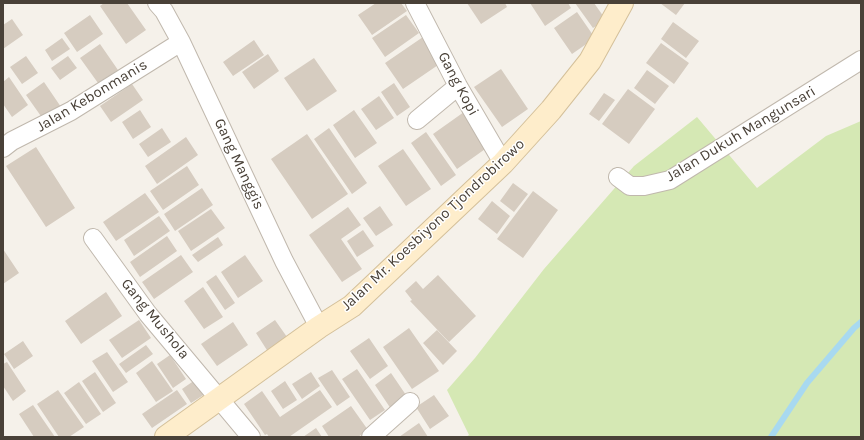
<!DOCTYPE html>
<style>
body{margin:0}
#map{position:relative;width:864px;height:440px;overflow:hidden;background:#f5f1ea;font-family:Karla,sans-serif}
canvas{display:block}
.frame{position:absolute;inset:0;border:4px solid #494138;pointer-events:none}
</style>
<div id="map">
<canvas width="864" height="440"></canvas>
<div class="frame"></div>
</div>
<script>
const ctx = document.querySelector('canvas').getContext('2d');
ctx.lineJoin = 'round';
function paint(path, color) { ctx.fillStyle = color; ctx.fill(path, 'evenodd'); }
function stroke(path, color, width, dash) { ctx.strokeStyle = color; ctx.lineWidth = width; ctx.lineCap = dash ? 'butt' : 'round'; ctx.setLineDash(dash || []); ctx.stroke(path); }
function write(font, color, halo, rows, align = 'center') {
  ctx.font = font + ' Karla,sans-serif'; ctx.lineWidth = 3; ctx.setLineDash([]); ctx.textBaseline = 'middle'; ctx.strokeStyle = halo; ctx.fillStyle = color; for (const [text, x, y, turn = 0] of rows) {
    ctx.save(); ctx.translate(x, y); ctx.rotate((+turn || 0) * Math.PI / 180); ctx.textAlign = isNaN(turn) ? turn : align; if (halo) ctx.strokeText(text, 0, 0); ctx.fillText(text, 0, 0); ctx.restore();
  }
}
paint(new Path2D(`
 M697,117l60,71 69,-52 35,-15v316h-395l3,-2 -22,-45 28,-32 69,-89 90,-103z`), '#d5e8b4');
stroke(new Path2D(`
 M771,437l36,-54 47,-55 7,-6`), '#a8d9f0', 6);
paint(new Path2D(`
 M104,3h23l19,27 -20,14 -26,-38z
 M376,3h25l6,8 -35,24 -14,-20z
 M467,3h38l2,4 -26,17z
 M530,3h38l3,5 -26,18z
 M575,3h19l12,17 -13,8z
 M660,3h25l-9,12z
 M577,12l18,26 -23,16 -18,-26z
 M90,15l13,19 -26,18 -13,-19z
 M406,15l13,18 -34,24 -13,-19z
 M12,19l11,16 -20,14v-24z
 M673,22l26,19 -13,17 -25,-19z
 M423,37l18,26 -38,26 -18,-26z
 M62,38l8,11 -18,12 -7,-11z
 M254,40l10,15 -31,21 -10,-14z
 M661,43l28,20 -15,21 -28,-21z
 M100,44l18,26 -20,13 -18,-25z
 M268,54l11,17 -25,18 -12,-17z
 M26,56l12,17 -16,11 -12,-17z
 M68,56l9,12 -17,12 -9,-12z
 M314,58l23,33 -30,20 -23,-33z
 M501,69l27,40 -26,18 -28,-40z
 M647,70l22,16 -14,18 -21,-16z
 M9,77l19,28 -16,12 -9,-13v-22z
 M44,82l17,25 -18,12 -17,-24z
 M394,83l16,24 -13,9 -16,-24z
 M132,84l11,16 -32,22 -11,-16z
 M628,89l27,20 -26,35 -27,-20z
 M604,93l11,7 -16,21 -10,-7z
 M379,96l15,22 -18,12 -15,-21z
 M140,110l11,17 -18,12 -11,-17z
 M354,110l23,33 -22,15 -22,-33z
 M464,112l24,35 -31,22 -24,-35z
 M162,128l9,14 -23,15 -9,-13z
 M329,128l38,55 -15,11 -38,-55z
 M426,132l30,43 -15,11 -30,-43z
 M307,134l41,60 -36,25 -41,-60z
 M186,137l12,18 -41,29 -12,-18z
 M36,147l39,61 -29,19 -40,-61z
 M403,149l28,40 -25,17 -28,-40z
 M187,166l12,19 -36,25 -13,-19z
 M513,183l15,11 -14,18 -14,-11z
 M202,188l11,17 -38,26 -11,-17z
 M533,191l25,19 -35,48 -26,-19z
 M145,193l14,19 -43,29 -13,-19z
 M492,201l18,15 -13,18 -19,-15z
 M380,206l13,19 -17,11 -13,-18z
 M348,207l13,18 -20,14 21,30 -20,13 -33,-47z
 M211,209l14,19 -34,23 -13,-20z
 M159,216l11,15 -36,25 -10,-16z
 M363,230l11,16 -17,11 -10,-16z
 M167,236l10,15 -37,26 -10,-15z
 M218,237l5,8 -25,17 -6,-7z
 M3,249l16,24 -16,11z
 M181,255l12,17 -39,27 -12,-17z
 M245,255l18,26 -25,17 -17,-26z
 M216,275l19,28 -10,7 -19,-28z
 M438,275l38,41 -27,26 -39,-41 2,-1 -7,-9 11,-10 7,8z
 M203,287l20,30 -19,12 -20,-28z
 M106,292l16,24 -41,28 -16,-23z
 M139,320l12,18 -29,20 -13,-18z
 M275,320l17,24 -20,14 -16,-25z
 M233,322l15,23 -31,21 -16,-22z
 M409,328l30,43 -27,18 -29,-42z
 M437,330l20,21 -14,14 -20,-22z
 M369,338l19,28 -18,13 -20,-28z
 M23,341l10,15 -19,13 -10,-15z
 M146,345l7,9 -27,19 -7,-9z
 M107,352l21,30 -15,10 -21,-31z
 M170,355l16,24 -13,9 -16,-24z
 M152,361l21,30 -17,11 -20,-29z
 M7,362l19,29 -13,10 -10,-15v-22z
 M357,369l28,41 -15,10 -28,-41z
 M332,370l18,27 -13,9 -19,-28z
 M95,372l21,31 -13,9 -21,-31z
 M311,372l9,14 -18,13 -10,-15z
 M391,373l17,25 -17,11 -16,-24z
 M195,380l10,14 -14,9 -9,-14z
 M285,381l12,19 -14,9 -12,-18z
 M79,382l22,32 -15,10 -22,-31z
 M58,390l26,37 -15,10h-10l-22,-33z
 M177,390l10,14 -35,24 -10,-14z
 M320,390l12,17 -43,30h-20l-2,-3 -2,1 -21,-31 18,-13 18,26z
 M434,395l15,21 -19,13 -14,-22z
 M33,405l22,32h-21l-15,-23z
 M351,406l17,24 -10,7h-29l-7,-11z
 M419,423l9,14h-29z
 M316,428l6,9h-19z`), '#d6ccc0');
const minor = new Path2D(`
 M157,3l7,8 17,31 103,219 35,66
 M415,3l43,83 45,77
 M417,120l41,-34
 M3,148l9,-7 59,-30 110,-69
 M618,177l12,9h14l26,-6 191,-120
 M93,238l55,76 103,123
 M371,437l39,-35`);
const secondary = new Path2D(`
 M166,437l153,-110 33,-21 151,-143 48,-53 39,-49 32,-58`);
stroke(minor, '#c0b8ad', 20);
stroke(secondary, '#d4c09a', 24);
stroke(minor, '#fff', 18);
stroke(secondary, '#feedcb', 22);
write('15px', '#494138', '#fff', [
 ["Gang Kopi",458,84,62],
 ["Jalan Kebonmanis",92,96,-31],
 ["Jalan Dukuh Mangunsari",741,134,-31],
 ["Gang Manggis",239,164,65],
 ["Jalan Mr. Koesbiyono Tjondrobirowo",433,225,-43],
 ["Gang Mushola",155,319,51]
]);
</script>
